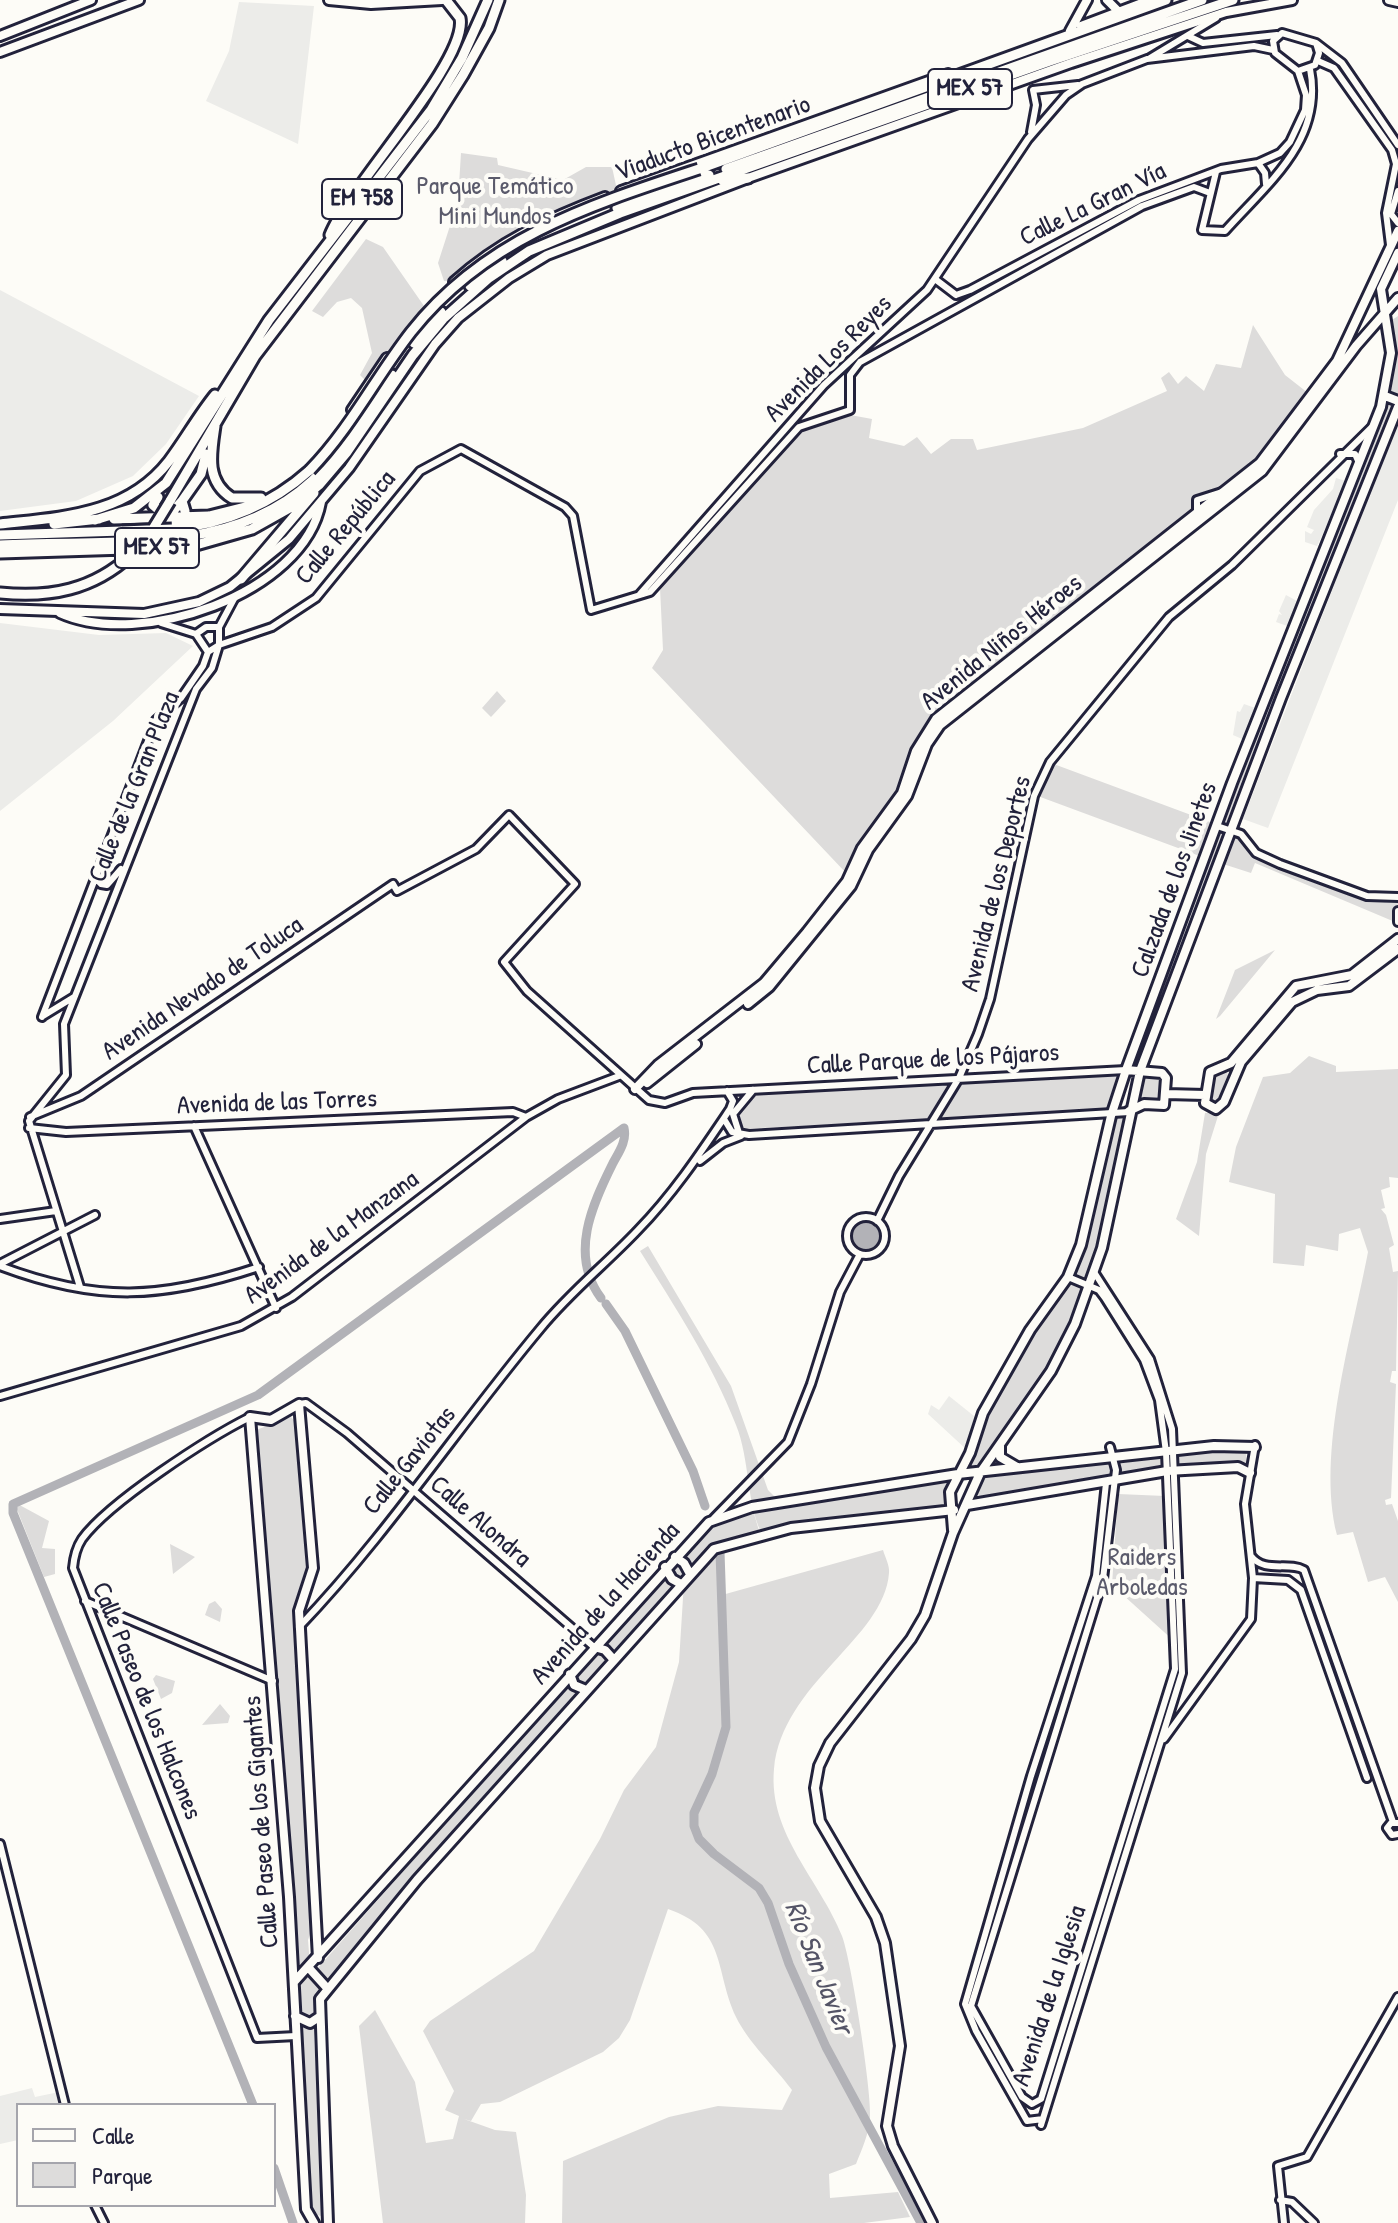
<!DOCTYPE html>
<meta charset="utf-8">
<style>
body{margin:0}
#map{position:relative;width:1398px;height:2223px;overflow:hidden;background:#fdfcf7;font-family:"Patrick Hand",sans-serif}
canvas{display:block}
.legend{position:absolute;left:16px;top:2103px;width:260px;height:104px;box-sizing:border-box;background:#fdfcf7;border:2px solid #a5a5ac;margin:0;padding:10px 14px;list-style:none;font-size:24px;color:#22223b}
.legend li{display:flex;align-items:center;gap:16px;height:40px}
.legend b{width:40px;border:2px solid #a5a5ac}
</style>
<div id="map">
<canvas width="1398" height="2223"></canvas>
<ul class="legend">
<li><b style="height:10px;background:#fdfcf7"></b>Calle</li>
<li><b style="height:22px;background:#dddcdb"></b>Parque</li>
</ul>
</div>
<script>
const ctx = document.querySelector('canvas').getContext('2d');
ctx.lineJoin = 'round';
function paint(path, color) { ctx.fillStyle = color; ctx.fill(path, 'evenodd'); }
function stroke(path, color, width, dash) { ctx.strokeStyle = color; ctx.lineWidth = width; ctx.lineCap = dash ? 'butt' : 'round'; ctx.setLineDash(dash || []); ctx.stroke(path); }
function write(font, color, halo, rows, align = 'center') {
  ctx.font = font + ' "Patrick Hand",sans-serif'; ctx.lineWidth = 8; ctx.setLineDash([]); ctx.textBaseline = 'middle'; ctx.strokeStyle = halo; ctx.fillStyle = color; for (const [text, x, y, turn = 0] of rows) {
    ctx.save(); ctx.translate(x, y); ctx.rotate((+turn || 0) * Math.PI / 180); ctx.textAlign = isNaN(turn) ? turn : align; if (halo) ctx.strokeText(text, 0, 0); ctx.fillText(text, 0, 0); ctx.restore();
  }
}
paint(new Path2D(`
 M239,2l75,4 -16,138 -92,-43 23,-50z
 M0,290l199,106 -33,48 -33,32 -57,25 -76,10z
 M1398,421v79l-130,328 -25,-9z
 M1336,478l10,3 -27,61 -2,4 -12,-4v-11l6,3 3,-4 -7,-3 7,-17 19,-21z
 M1286,595l11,6 -7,26 -14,-5 3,-8 3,1 -3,-4z
 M0,623l99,12 67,-2 27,13 -80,75 -113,90z
 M1244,704l14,5 -5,17 -4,-1 -2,12 -5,2 -9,-4 4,-24 3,1z
 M949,1396l25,20 -7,34 -39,-36 3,-9 8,5z
 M32,2088l3,9 24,-5 3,13h-44v35l-18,4v-48z`), '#ecece9');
paint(new Path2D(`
 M461,153l36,5 1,7 65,15 23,-13h26l5,23c-62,22 -116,46 -165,91h-8l-6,-18 20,-62z
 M366,239l17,8 41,59 -58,75 -6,-6 12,-22 -10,-45 -11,-10 -14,4 -14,15 -11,-6z
 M1398,316v90l-258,663 -12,-1 77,-210 -170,-63 16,-32 167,62 168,-428 3,-75z
 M1253,325l32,50 23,18 -52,68 -35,31 -284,220c-22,25 -22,50 -38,77 -18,29 -41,52 -52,85l-195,-206 11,-18 -3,-62 143,-160 42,-14 27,5 -3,19 35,8 13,-9 14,17 20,-15h22l4,11 106,-22 84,-37 -6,-13 8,-6 9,12 8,-8 18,15 12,-27 25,4z
 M497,691l9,10 -15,16 -9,-9z
 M1233,834c12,6 16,18 27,25 27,16 108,45 138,44l-3,19 -140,-59 -4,10 -31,-10z
 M1275,950l-55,66 -4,3 19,-49z
 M1309,1056l27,10v6l62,-3v109l-9,-1 1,10 -9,3 4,18 -4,1 5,6 8,30 -5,3 4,24 5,-1 -2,100h-4l-2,11 6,2 -5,114 -6,2 1,5 6,-1 6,17v81l-13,-25 -17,5 -15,-50 -16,3c-21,-82 15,-199 31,-283l-8,-24 -21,6 -1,17 -32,-6 -2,21 -31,-3 2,-69 -46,-12 7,-35 27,-70 27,-4z
 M1222,1069l5,3c6,15 -3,28 -15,35l-6,-12 5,-23z
 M1121,1071l-12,40 -6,1 -365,17 -5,-6 14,-25 9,-5z
 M1142,1073l22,3v28l-30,-1z
 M1213,1112l5,4 -12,38 -7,82 -23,-17 21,-57 8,-49z
 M1113,1117h13v8l-18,94 -33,105 -71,120 -1,9 15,13 95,-8 1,22 -133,17 -4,-3 3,-22 -21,2 10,-9 14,-52 23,-42 64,-94z
 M648,1246l83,140 37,104 12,12 176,-27 -9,18 -1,18 -185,21c-15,-32 -11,-72 -25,-107 -24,-62 -61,-118 -96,-174z
 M291,1417l7,8 10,150 -12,25 15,331 -3,9 2,25 -14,3 -40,-538z
 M1214,1447l32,3 1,19h-71l-1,-18z
 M1166,1452v18l-51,11v-23z
 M1118,1494l47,2 9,145 -62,-56z
 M14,1502l35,19 -7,27 13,1v25l-11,3z
 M752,1507l8,27 -40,18 2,43 161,-45c2,7 7,16 6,23 -5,66 -107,110 -115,196 -6,65 46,111 68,167 9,23 30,157 28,181 -1,17 -8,32 -14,47l-27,10 1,24 68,-6 12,25 -46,6h-302l1,-62 106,-44 49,-11 64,4 10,-20c-17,-23 -44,-48 -56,-73 -22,-48 -9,-88 -68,-108l-38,111 -11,18 -16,14 -103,50 -19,2 -10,17 -7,-2 31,11 21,2 10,63 -1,28h-142l-24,-197 16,-16 40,72 11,61 27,-4 6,-23 -14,-6 9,-19 -31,-60 7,-10 104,-70 66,-112 24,-49 32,-43 23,-85 5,-80h-4l-353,399 -10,-12 353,-400 28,-37z
 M170,1544l25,13 -22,17z
 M215,1601l7,8 -2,13 -15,-7 4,-11z
 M156,1675l19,6 -3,12 -11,6 -8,-20z
 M220,1704l10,12 -2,7 -26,2z
 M309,1971l14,15 -8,15 -1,36 11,170 -4,9 -8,-2 -4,-13 -14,-218z`), '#dddcdb');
const water = new Path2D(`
 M850 1236a16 16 0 1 1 32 0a16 16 0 1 1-32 0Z`);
paint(water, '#b2b2b7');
stroke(water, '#787885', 2);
stroke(new Path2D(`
 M606,1304l19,27 68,140 12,35
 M720,1552l6,175 -14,47 -18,39v13l5,13 15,15 45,34 9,15 21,61 37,83 95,176
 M253,2105l-240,-592v-9l245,-109 366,-267c3,13 -5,24 -11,35 -21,42 -44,92 -12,135
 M274,2168l19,55`), '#b2b2b7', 9);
const minor = new Path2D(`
 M1282,33l34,10 3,10 -4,12 -17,6 -23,-18 -2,-12z
 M1188,36l15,7 74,-8
 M1316,43l26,20 56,82
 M1150,58l66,-40
 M1318,61l16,7 58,82 4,14 -10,49 4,32
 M1031,132l5,-27 -3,-15 45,-5
 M1258,163l7,10 1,11
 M1216,172l-14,58 23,1c43,-48 99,-91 85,-162
 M1398,191l-7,23 7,9
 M935,279l21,16
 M956,295l14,-5 169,-90 82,-31 37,-6 22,-10 10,-11 15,-32 1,-15 -8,-24
 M1340,454h15l4,9
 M1197,514v-14l25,-8
 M640,594l184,-209 103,-95 101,-151 38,-44 16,-11 65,-25 107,-13 19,4
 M161,623l35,11 12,18
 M196,634l10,-7h13
 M1217,826l24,8 15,19 24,11 87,32 31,1
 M94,876l7,8 6,1 14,-16
 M1398,911v11
 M43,1016l31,-19
 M42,1017l114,-297 25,-22 22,-32 5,-14 11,-7 53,-18 44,-29 104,-127 41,-22 104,58 8,9 18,94 59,-18 149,-165 51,-17v-35l10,-13 282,-156 52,-19 16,6
 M30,1117l51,-21 312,-212 4,7 79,-42 33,-34 66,69 -71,78 23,29 122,109 16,3 28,-10 433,-23
 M724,1119l8,13 17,3 380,-23
 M194,1126l82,182
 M29,1128l37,4 447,-20 13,5
 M739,1133l-6,-19 20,-24
 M700,1161l23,-18 18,-7
 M847 1236a19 19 0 1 1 38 0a19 19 0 1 1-38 0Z
 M0,1219l56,-8
 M877,1221l22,-45 60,-98 19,-44 12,-35 44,-203 16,-34 119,-145 63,-52 139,-137
 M0,1264l95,-49
 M0,1266c98,37 162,33 259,1
 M1068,1277l31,13 6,8 39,62 15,40 7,52 9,217 -134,430 -9,5 -10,-7 -51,-91 132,-427 13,-109 -6,-23
 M80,1287l-51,-166 37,-46 -2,-51 132,-335 16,-21 7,-23v-18l16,-30
 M0,1396l241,-70 51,-29 234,-180 32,-18 61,-23
 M299,1404l7,-1 41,30 247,214
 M250,1417c-42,21 -141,85 -168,122 -6,9 -8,18 -9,29l184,470 39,-2
 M714,1518l74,-76 23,-58 29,-92 20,-38
 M1251,1556c14,18 37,5 53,14l89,252
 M1253,1578l35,2 13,10 66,188
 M85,1601l188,80
 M299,1627c88,-92 159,-200 241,-298 30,-37 66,-65 98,-99 36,-37 63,-78 92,-121l3,-8 -6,-10
 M1164,1739l87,-120 2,-41 -8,-74 10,-59
 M1398,1823h-7l-4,5 5,7 6,-1
 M0,1844l65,261
 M1043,2119l-16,2 -51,-90 -11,-27 66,-228 65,-200 10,-93
 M1041,2125l141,-452 -10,-244 -22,-70 -56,-87
 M1280,2200l12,2 22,21
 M95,2205l9,18
 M1284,2223l-6,-57 29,-9 91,-160`);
const major = new Path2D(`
 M329,0l42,4 71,-4
 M1107,0l11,11
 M1389,0l9,2
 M1081,26l69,-26
 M1070,31l17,-31
 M0,36l91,-36
 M0,52l139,-52
 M621,191l327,-117
 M454,282c44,-40 95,-64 151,-85
 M1385,396l13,5
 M352,410l35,-52
 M166,525l27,-5
 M0,609l144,5 55,-12 31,-15 59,-48 60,-71 86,-124 23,-26 51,-40 38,-23 201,-77 323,-115 155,-51 66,-12
 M60,613c79,36 244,-18 261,-111
 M1398,939l-46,36 -56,11 -65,77 -21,9 -5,31 11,6 8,-7 17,-40 51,-60 25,-12 32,-4 49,-37
 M748,1004l21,-17 82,-101 17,-36 39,-54 20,-52 13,-19 322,-254 94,-125 42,-48
 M1126,1070l36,3 4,5 -2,27 -20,-1 -15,7
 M647,1083l49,-39
 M635,1089l23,-24 106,-82 43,-51 40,-51 15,-33 40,-55 14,-42 20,-32 324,-256 77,-102 61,-130
 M1166,1094l39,1
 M250,1417l39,480 17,312 8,14
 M250,1417l21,3 28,-16 14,164 -14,43 19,347
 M1000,1446v11l17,10
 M967,1505l200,-34 71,-4 12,6
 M953,1530l-3,-38 20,-39 13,-40 47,-83 38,-53 13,-32 30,-129 15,-46 106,-287 149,-376 10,-54 -10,-64 17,-36
 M675,1557l9,6 6,11
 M665,1567l7,12 9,5
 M594,1647l11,3 9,10
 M570,1674l4,11 12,5
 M308,1967l19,21
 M294,1982l415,-460 43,-15 206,-33 256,-28 41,1
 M295,2016l15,7 9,-6
 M328,2223l-8,-224 97,-119 297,-331 77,-21 163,-18
 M932,2223l-39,-77 -6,-20 13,-80 -15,-103 -9,-26 -56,-96 -5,-33 4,-22 11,-23 81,-104 14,-24 28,-82 27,-60 71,-102 24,-47 27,-76 38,-177 141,-373 117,-291`);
const highway = new Path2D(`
 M699,169l467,-169
 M726,169l476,-169
 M723,181l25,-3
 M617,208l92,-33
 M330,235c20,-50 139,-175 130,-217l-14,-18
 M470,286l32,-25
 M414,343l27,-31
 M215,426c-4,27 -10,55 17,72h29
 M158,497l-5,8 7,6 14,-1 8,-9
 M170,501l85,-145 177,-232 31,-49 26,-47 10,-28
 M185,511l-3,-10 19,-27 5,-20
 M114,519l95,-3 48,-12
 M95,520l39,-12 32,-25 103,-163 162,-210 31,-52 26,-58
 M0,524c63,-7 127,-9 169,-63 16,-21 29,-45 46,-66
 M54,524l45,-5
 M172,529c53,-5 99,-24 138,-59
 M0,535l122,-4
 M0,545c111,-7 240,15 324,-76 26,-28 46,-62 68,-94
 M0,553l189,-6 63,-18 41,-23 26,-21 28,-33 66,-97 30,-36 46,-41 40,-27 91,-38 430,-152 183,-61
 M241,579l73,-86
 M0,593c50,5 93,-3 131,-38`);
stroke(minor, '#22223b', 12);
stroke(major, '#22223b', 14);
stroke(highway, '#22223b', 15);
stroke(minor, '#fdfcf7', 6);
stroke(major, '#fdfcf7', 8);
stroke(highway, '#fdfcf7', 9);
const highwayBridge = new Path2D(`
 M310,470c40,-41 66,-93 101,-138 74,-94 179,-127 288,-163
 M122,531l50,-2
 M131,555l17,-18 22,-36`);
stroke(highwayBridge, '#22223b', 15, []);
stroke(highwayBridge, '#fdfcf7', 9);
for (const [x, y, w] of [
 [970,89,84],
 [362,199,80],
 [157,548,84]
]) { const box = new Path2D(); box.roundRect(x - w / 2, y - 20, w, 40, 6); ctx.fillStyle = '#fdfcf7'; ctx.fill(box); stroke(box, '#22223b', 2); }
write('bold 24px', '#22223b', null, [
 ["MEX 57",970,89],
 ["EM 758",362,199],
 ["MEX 57",157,548]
]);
write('26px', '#22223b', '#fdfcf7', [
 ["Viaducto Bicentenario",713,139,-20],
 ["Calle La Gran Vía",1093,205,-26],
 ["Avenida Los Reyes",829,359,-45],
 ["Calle República",346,528,-50],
 ["Avenida Niños Héroes",1002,643,-39],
 ["Calle de la Gran Plaza",135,787,-68],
 ["Calzada de los Jinetes",1175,880,-70],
 ["Avenida de los Deportes",997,884,-76],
 ["Avenida Nevado de Toluca",203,989,-34],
 ["Calle Parque de los Pájaros",933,1060,-3],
 ["Avenida de las Torres",277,1103,-2],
 ["Avenida de la Manzana",332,1238,-36],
 ["Calle Gaviotas",410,1461,-51],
 ["Calle Alondra",480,1522,41],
 ["Avenida de la Hacienda",606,1604,-48],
 ["Calle Paseo de los Halcones",146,1701,68],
 ["Calle Paseo de los Gigantes",262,1822,-94],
 ["Avenida de la Iglesia",1050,1996,-72]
]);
write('26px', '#5a5a6b', '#fdfcf7', [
 ["Parque Temático",495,187],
 ["Mini Mundos",495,217],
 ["Raiders",1142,1558],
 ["Arboledas",1142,1588]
]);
write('italic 28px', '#545466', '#fdfcf7', [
 ["Río San Javier",818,1968,68]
]);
</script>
